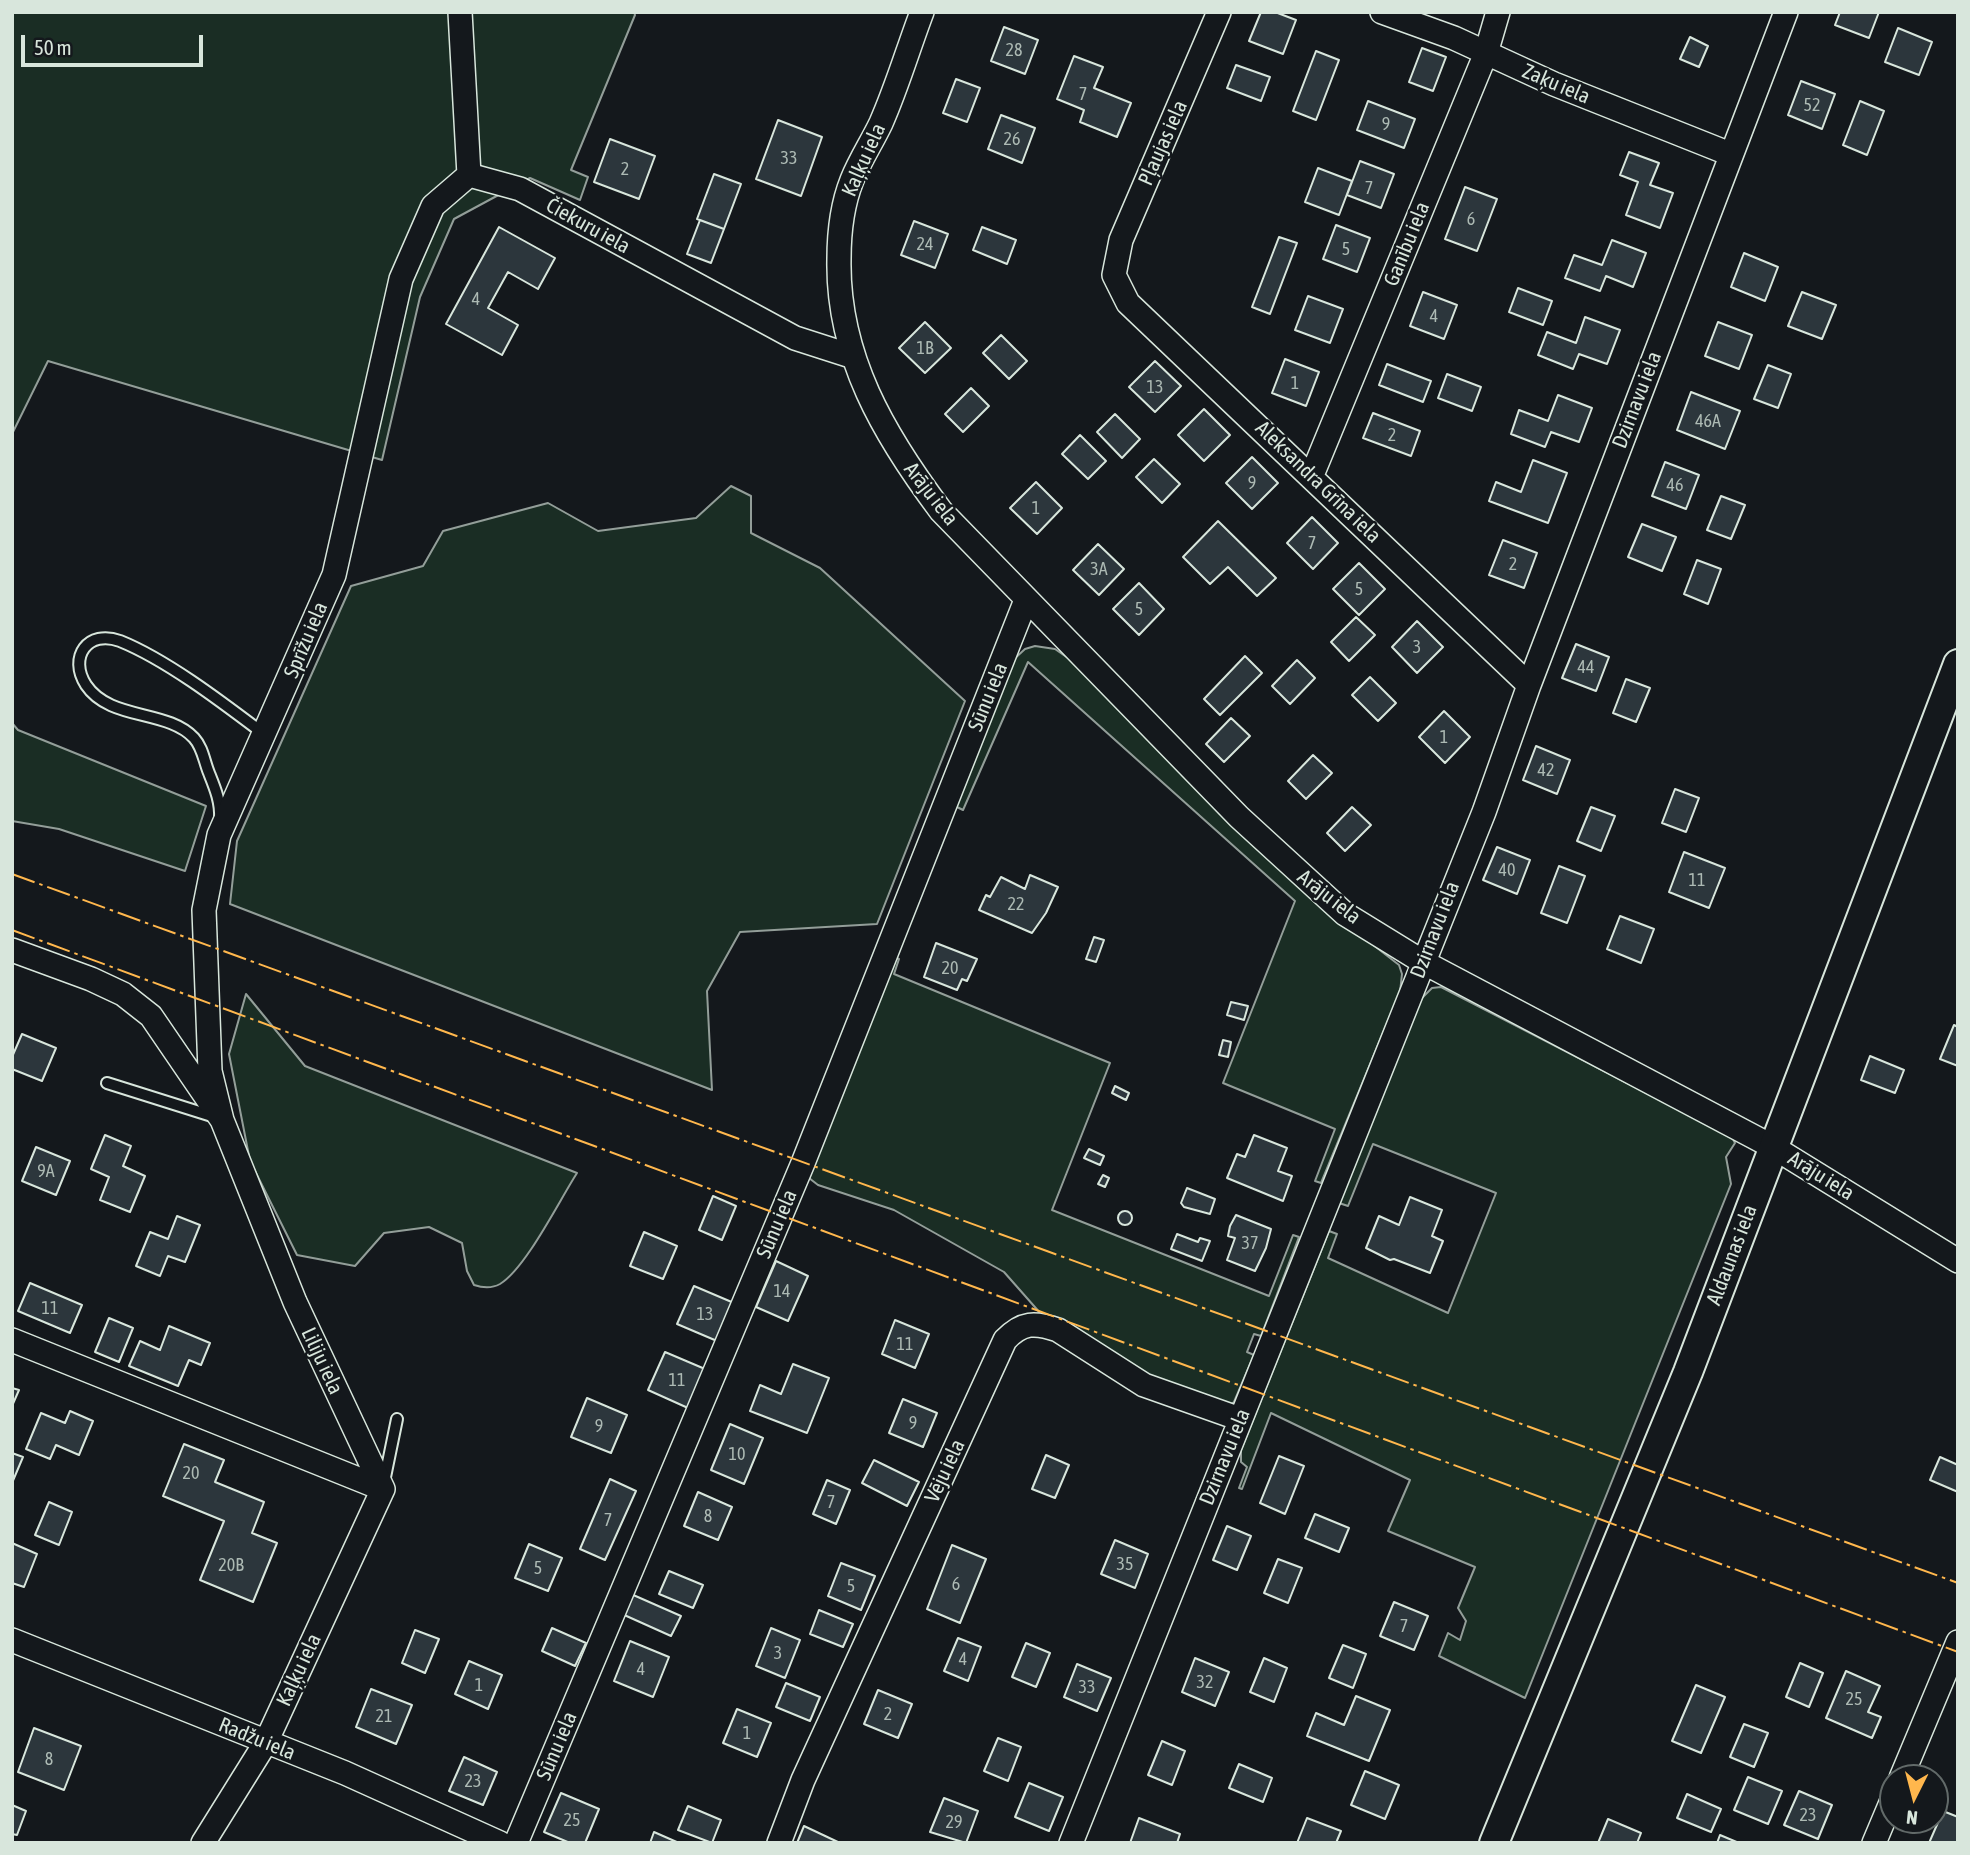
<!DOCTYPE html>
<meta charset="utf-8">
<style>
body{margin:0}
#map{position:relative;width:1970px;height:1855px;overflow:hidden;background:#14181c;font-family:"Asap Condensed",sans-serif}
canvas{display:block}
.frame{position:absolute;inset:0;border:14px solid #d8e6dc;pointer-events:none}
.north{position:absolute;left:1879px;top:1764px;width:70px;height:70px;box-sizing:border-box;background:#14181c;border:2px solid #626a69;border-radius:50%;rotate:186deg;font-size:19px;font-weight:700;line-height:28px;text-align:center;color:#d8e6dc}
.north::after{content:'';display:block;margin:auto;width:24px;height:32px;background:#ffb74d;clip-path:polygon(50% 0,100% 100%,50% 72%,0 100%)}
.scale{position:absolute;left:21px;top:35px;width:182px;height:32px;box-sizing:border-box;border:4px solid #d8e6dc;border-top:0;padding-left:9px;font-size:21px;line-height:24px;white-space:nowrap;color:#d8e6dc;-webkit-text-stroke:5px #14181c;paint-order:stroke}
</style>
<div id="map">
<canvas width="1970" height="1855"></canvas>
<div class="frame"></div>
<div class="north">N</div>
<div class="scale">50 m</div>
</div>
<script>
const ctx = document.querySelector('canvas').getContext('2d');
ctx.lineJoin = 'round';
function paint(path, color) { ctx.fillStyle = color; ctx.fill(path, 'evenodd'); }
function stroke(path, color, width, dash) { ctx.strokeStyle = color; ctx.lineWidth = width; ctx.lineCap = dash ? 'butt' : 'round'; ctx.setLineDash(dash || []); ctx.stroke(path); }
function write(font, color, halo, rows, align = 'center') {
  ctx.font = font + ' "Asap Condensed",sans-serif'; ctx.lineWidth = 5; ctx.setLineDash([]); ctx.textBaseline = 'middle'; ctx.strokeStyle = halo; ctx.fillStyle = color; for (const [text, x, y, turn = 0] of rows) {
    ctx.save(); ctx.translate(x, y); ctx.rotate((+turn || 0) * Math.PI / 180); ctx.textAlign = isNaN(turn) ? turn : align; if (halo) ctx.strokeText(text, 0, 0); ctx.fillText(text, 0, 0); ctx.restore();
  }
}
const green = new Path2D(`
 M12,12h622l1,3 -64,155 17,7 -8,23 -50,-22 -76,41 -34,78 -38,163 -334,-99 -36,73z
 M731,486l20,10v37l69,35 145,133 -88,223 -137,8 -33,59 5,99 -482,-186 7,-63 114,-255 72,-20 20,-35 105,-28 50,28 98,-13z
 M1035,646l20,3 23,16 222,223 99,77 3,9 -2,18 -79,191 -6,-2 20,-52 -112,-46 72,-182 -267,-239 -65,148 -10,-5 59,-144 13,-12z
 M12,723l6,7 188,76 -21,65 -126,-42 -47,-8z
 M891,956l8,3 -5,15 216,89 -58,147 217,86 24,-61 6,2 -38,99 -7,-2 -7,18 7,3 -20,47 -5,4 -76,-22 -112,-70 -37,-42 -110,-62 -76,-25 -9,-7z
 M1441,987l291,150 3,6 -9,14 5,27 -206,514 -86,-42 9,-23 12,7 6,-19 -8,-13 17,-41 -87,-36 22,-51 -139,-67 -29,76 -3,-1 8,-21 -6,-5v-12l88,-219 8,3 -9,24 120,55 48,-120 -123,-49 -25,62 -9,-3 81,-203 12,-12z
 M246,994l59,72 272,107c-18,28 -51,95 -77,111 -9,5 -17,4 -26,1l-7,-14 -5,-28 -33,-16 -45,6 -29,33 -58,-11 -47,-94 -21,-107z`);
paint(green, '#1a2d24');
stroke(green, '#939e99', 2);
const building = new Path2D(`
 M1261,12h14l21,8 -13,34 -34,-13z
 M1840,12h39l-10,26 -34,-13z
 M1004,27l34,13 -13,34 -34,-13z
 M1898,28l34,14 -13,33 -34,-13z
 M1690,37l18,9 -9,21 -19,-8z
 M1422,48l24,9 -13,34 -24,-9z
 M1316,51l23,9 -23,60 -23,-9z
 M1074,56l29,11 -9,21 37,15 -14,34 -37,-15 4,-12 -27,-11z
 M1236,65l34,12 -9,24 -34,-13z
 M956,79l24,9 -13,34 -24,-9z
 M1801,81l34,13 -13,35 -34,-14z
 M1368,101l47,18 -11,29 -47,-18z
 M1860,101l24,10 -17,44 -24,-10z
 M1001,115l34,13 -13,35 -34,-14z
 M778,120l44,17 -21,59 -45,-17z
 M610,139l45,17 -16,43 -45,-17z
 M1629,152l30,11 -9,22 23,8 -13,35 -34,-13 12,-33 -18,-7z
 M1360,161l34,13 -13,34 -34,-13z
 M1318,168l34,13 -13,34 -34,-13z
 M714,174l27,10 -17,45 -27,-10z
 M1465,187l32,12 -20,52 -32,-12z
 M700,220l24,9 -13,34 -24,-9z
 M914,221l34,13 -13,34 -34,-13z
 M1336,225l34,13 -13,34 -34,-13z
 M499,227l56,31 -17,31 -30,-17 -20,36 30,17 -16,30 -56,-31z
 M982,227l34,13 -9,24 -34,-14z
 M1279,237l18,6 -27,71 -18,-7z
 M1612,240l34,13 -13,34 -27,-11 -6,15 -35,-13 9,-23 28,10z
 M1744,253l34,14 -13,34 -34,-14z
 M1518,288l34,13 -9,24 -34,-13z
 M1423,292l34,13 -13,34 -34,-13z
 M1802,292l34,13 -14,34 -34,-13z
 M1308,296l35,13 -13,34 -35,-13z
 M1585,317l35,13 -13,34 -28,-10 -6,15 -35,-14 9,-23 29,11z
 M925,322l26,26 -26,25 -26,-25z
 M1718,322l34,13 -13,34 -34,-13z
 M1001,335l26,26 -18,18 -26,-26z
 M1285,359l34,13 -13,34 -34,-13z
 M1155,361l26,25 -26,26 -26,-25z
 M1387,364l44,17 -8,21 -44,-17z
 M1768,365l23,9 -13,34 -24,-9z
 M1447,374l34,13 -9,24 -34,-13z
 M971,388l18,18 -26,26 -18,-18z
 M1691,392l49,19 -15,38 -48,-19z
 M1558,395l34,13 -13,34 -28,-10 -6,15 -34,-13 8,-24 29,11z
 M1204,409l26,26 -26,26 -26,-26z
 M1373,413l47,18 -9,25 -48,-18z
 M1115,414l25,25 -18,19 -25,-26z
 M1080,435l26,26 -18,18 -26,-25z
 M1252,457l26,26 -26,26 -26,-26z
 M1154,459l26,25 -18,19 -26,-26z
 M1533,460l34,13 -19,50 -59,-22 7,-19 25,10z
 M1665,462l34,13 -13,34 -34,-13z
 M1036,482l26,26 -25,26 -27,-26z
 M1721,496l24,9 -14,34 -24,-9z
 M1312,517l26,26 -25,26 -26,-26z
 M1218,521l58,57 -19,18 -29,-29 -18,17 -27,-27z
 M1642,524l34,13 -14,34 -34,-14z
 M1503,540l34,13 -13,35 -35,-13z
 M1098,544l26,25 -25,26 -26,-25z
 M1697,560l24,9 -13,35 -24,-10z
 M1359,563l26,26 -26,26 -26,-26z
 M1139,583l25,26 -25,26 -26,-26z
 M1356,617l19,18 -26,26 -18,-19z
 M1417,621l26,26 -26,26 -25,-26z
 M1576,644l33,13 -13,34 -34,-13z
 M1245,656l17,17 -42,42 -16,-16z
 M1297,660l18,18 -25,26 -18,-18z
 M1370,677l26,26 -18,18 -26,-26z
 M1626,679l24,9 -14,34 -23,-9z
 M1444,711l26,26 -25,26 -26,-26z
 M1231,718l19,18 -26,26 -18,-18z
 M1536,746l34,14 -13,34 -34,-14z
 M1313,755l19,18 -26,26 -18,-18z
 M1675,789l24,9 -13,34 -24,-9z
 M1352,807l19,18 -26,26 -18,-18z
 M1591,807l24,9 -14,35 -24,-10z
 M1497,847l33,13 -13,34 -34,-14z
 M1684,852l41,16 -16,40 -40,-16z
 M1559,866l26,10 -18,47 -26,-10z
 M1030,875l28,12 -12,26 -14,20 -53,-23 7,-15 4,2 11,-20 24,12z
 M1620,916l34,13 -13,34 -34,-14z
 M1094,937l10,3 -8,22 -10,-3z
 M936,943l41,16 -10,22 -5,-2 -5,11 -33,-13z
 M1231,1002l17,4 -4,14 -17,-5z
 M1954,1025l4,2v39l-18,-7z
 M22,1034l34,14 -14,33 -30,-12v-12z
 M1223,1040l8,2 -3,15 -9,-2z
 M1870,1056l34,14 -9,23 -34,-13z
 M1115,1086l14,7 -3,7 -14,-7z
 M105,1135l26,11 -8,20 22,10 -15,36 -30,-12 9,-23 -18,-8z
 M1254,1135l33,13 -9,23 14,5 -9,25 -56,-23 10,-24 8,3z
 M36,1147l34,14 -14,34 -34,-14z
 M1089,1149l15,7 -4,9 -16,-7z
 M1103,1175l6,3 -4,9 -7,-3z
 M1187,1188l28,11 -5,15 -26,-7 -3,-4z
 M713,1196l23,10 -14,34 -23,-10z
 M1410,1197l32,13 -10,26 11,5 -13,32 -36,-14 -4,1 -24,-12 13,-32 20,9z
 M1118 1218a7 7 0 1 1 14 0a7 7 0 1 1-14 0Z
 M1236,1215l35,14 -5,19 -11,23 -28,-11 8,-22 -7,-2 2,-10z
 M177,1216l23,9 -15,37 -17,-6 -8,20 -24,-10 14,-34 18,7z
 M644,1232l33,14 -14,33 -33,-13z
 M1177,1234l21,8 2,-4 10,3 -8,20 -31,-12z
 M776,1261l32,15 -20,45 -32,-14z
 M30,1283l52,22 -12,28 -52,-22z
 M694,1286l40,17 -17,38 -40,-17z
 M109,1318l24,10 -14,34 -24,-10z
 M895,1320l34,14 -14,34 -33,-14z
 M169,1326l41,17 -9,22 -12,-5 -11,26 -49,-20 11,-25 20,9z
 M665,1352l40,17 -17,39 -40,-18z
 M793,1364l36,14 -22,55 -57,-22 10,-26 21,9z
 M12,1388l7,2 -7,16z
 M587,1398l40,17 -16,38 -40,-16z
 M903,1399l34,14 -14,34 -34,-14z
 M70,1411l23,10 -14,34 -23,-10 -6,14 -24,-10 15,-36 24,10z
 M730,1424l33,14 -19,46 -33,-14z
 M184,1444l40,16 -9,22 49,20 -12,31 25,10 -24,59 -53,-22 24,-59 -61,-25z
 M12,1453l11,4 -11,26z
 M1046,1455l23,10 -14,33 -23,-9z
 M1279,1456l25,10 -19,48 -25,-11z
 M1940,1457l18,8v27l-28,-12z
 M874,1460l45,22 -12,24 -45,-23z
 M610,1479l26,12 -31,69 -25,-11z
 M827,1480l23,10 -14,34 -23,-10z
 M698,1492l34,15 -14,33 -34,-14z
 M49,1502l23,10 -13,33 -24,-10z
 M1315,1514l34,14 -10,24 -34,-14z
 M1227,1526l24,10 -14,34 -24,-10z
 M1115,1540l33,14 -13,34 -34,-14z
 M12,1543l25,11 -13,33 -12,-4z
 M529,1544l33,14 -14,33 -33,-13z
 M952,1545l34,14 -26,64 -33,-14z
 M1278,1559l24,9 -14,35 -24,-10z
 M841,1563l34,13 -14,34 -33,-14z
 M669,1571l34,14 -10,23 -34,-14z
 M631,1594l50,22 -10,20 -49,-22z
 M1394,1602l34,14 -14,34 -34,-14z
 M819,1610l34,14 -10,23 -33,-13z
 M552,1628l34,15 -11,23 -33,-15z
 M771,1628l29,12 -15,38 -29,-12z
 M415,1630l24,9 -14,34 -23,-10z
 M958,1638l23,9 -13,34 -24,-10z
 M630,1641l39,16 -16,40 -39,-16z
 M1026,1643l24,10 -14,34 -24,-10z
 M1343,1645l23,9 -13,34 -24,-10z
 M1195,1658l34,14 -14,34 -33,-14z
 M1264,1658l23,10 -13,34 -24,-10z
 M469,1661l33,14 -14,34 -33,-15z
 M1800,1663l23,10 -14,34 -23,-10z
 M1077,1664l34,14 -14,33 -33,-14z
 M1846,1671l34,15 -12,26 13,5 -9,21 -46,-20z
 M786,1683l34,14 -10,24 -34,-14z
 M1696,1685l29,12 -24,56 -29,-12z
 M371,1689l41,16 -16,39 -40,-17z
 M878,1690l34,14 -14,34 -34,-14z
 M1356,1696l34,14 -21,51 -62,-25 9,-23 28,12z
 M737,1709l34,14 -14,34 -34,-14z
 M1744,1724l24,9 -14,34 -24,-10z
 M34,1728l47,18 -17,44 -46,-18z
 M998,1738l23,9 -13,34 -24,-10z
 M1162,1741l23,10 -13,34 -24,-10z
 M464,1757l33,15 -14,33 -34,-14z
 M1239,1764l33,14 -9,24 -34,-14z
 M1365,1771l34,14 -14,34 -34,-14z
 M1748,1777l34,14 -14,33 -34,-14z
 M1029,1783l34,14 -14,34 -34,-14z
 M1799,1791l33,14 -14,34 -34,-14z
 M561,1793l38,16 -14,34h-15l-26,-11z
 M1687,1794l34,15 -10,23 -34,-14z
 M944,1798l34,13 -12,32 -36,-11z
 M12,1805l14,6 -9,24 -5,-1z
 M688,1806l33,14 -9,23 -34,-13z
 M1943,1811l15,6v26h-29z
 M1139,1818l41,16 -3,9h-47z
 M1307,1818l34,13 -5,12h-39z
 M1608,1819l33,14 -4,10h-39z
 M804,1826l36,17h-43z
 M654,1832l25,11h-29z
 M1720,1835l19,8h-22z`);
paint(building, '#2c363c');
stroke(building, '#d8e6dc', 2);
const service = new Path2D(`
 M220,819c1,-17 -5,-31 -11,-46 -5,-12 -6,-25 -15,-35 -27,-29 -84,-17 -108,-53 -18,-28 2,-56 34,-44 47,19 103,62 144,93
 M107,1083l108,34
 M384,1482l13,-63`);
const minor = new Path2D(`
 M460,12l9,163
 M922,12c-14,37 -25,75 -41,111 -9,19 -21,37 -29,57 -10,25 -13,52 -13,79 -2,97 45,176 102,252l298,306 106,97 78,48 350,185 185,114
 M1219,12l-98,228 -7,35 14,28 401,382
 M1382,12l72,26 100,46 176,70
 M469,175l51,14 275,149 56,18
 M1312,475l174,-422 12,-41
 M12,950l79,29 32,15 28,22 71,104 73,182 88,187
 M222,1120l-12,-49 -6,-161 15,-75 115,-260 67,-296 32,-73 36,-31
 M12,1340l371,149
 M12,1640l333,133 155,70
 M1901,1778l57,-136
 M203,1843l63,-101 117,-253
 M516,1843l287,-680 223,-563
 M779,1843l24,-63 202,-440c17,-18 30,-18 53,-10l86,55 96,34
 M1071,1843l413,-1031 45,-127 257,-673
 M1874,1843l19,-45`);
const tertiary = new Path2D(`
 M1494,1843l194,-471 270,-708`);
stroke(service, '#d8e6dc', 14);
stroke(minor, '#d8e6dc', 26);
stroke(tertiary, '#d8e6dc', 32);
stroke(service, '#14181c', 10);
stroke(minor, '#14181c', 23);
stroke(tertiary, '#14181c', 28);
stroke(new Path2D(`
 M12,874l1946,709
 M12,930l1946,722`), '#ffb74d', 2, [24, 5, 3.5, 5]);
write('18px', '#adbab4', null, [
 ["28",1014,50],
 ["7",1083,94],
 ["52",1812,105],
 ["9",1386,124],
 ["26",1012,139],
 ["33",789,158],
 ["2",625,169],
 ["7",1369,188],
 ["6",1471,219],
 ["24",925,244],
 ["5",1346,249],
 ["4",476,299],
 ["4",1434,316],
 ["1B",925,348],
 ["1",1295,383],
 ["13",1155,387],
 ["46A",1708,421],
 ["2",1392,435],
 ["9",1252,483],
 ["46",1675,485],
 ["1",1036,508],
 ["7",1312,543],
 ["2",1513,564],
 ["3A",1099,569],
 ["5",1359,589],
 ["5",1139,609],
 ["3",1417,647],
 ["44",1586,667],
 ["1",1444,737],
 ["42",1546,770],
 ["40",1507,870],
 ["11",1697,880],
 ["22",1016,904],
 ["20",950,968],
 ["9A",46,1171],
 ["37",1250,1243],
 ["14",782,1291],
 ["11",50,1308],
 ["13",705,1314],
 ["11",905,1344],
 ["11",677,1380],
 ["9",913,1423],
 ["9",599,1426],
 ["10",737,1454],
 ["20",191,1473],
 ["7",831,1502],
 ["8",708,1516],
 ["7",608,1520],
 ["35",1125,1564],
 ["20B",231,1565],
 ["5",538,1568],
 ["6",956,1584],
 ["5",851,1586],
 ["7",1404,1626],
 ["3",778,1653],
 ["4",963,1659],
 ["4",641,1669],
 ["32",1205,1682],
 ["1",479,1685],
 ["33",1087,1687],
 ["25",1854,1699],
 ["2",888,1714],
 ["21",384,1716],
 ["1",747,1733],
 ["8",49,1759],
 ["23",473,1781],
 ["23",1808,1815],
 ["25",572,1820],
 ["29",954,1822]
]);
write('21px', '#d8e6dc', '#14181c', [
 ["Zaķu iela",1556,84,23],
 ["Pļaujas iela",1163,143,-66],
 ["Kaļķu iela",864,160,-66],
 ["Čiekuru iela",588,226,29],
 ["Ganību iela",1407,244,-68],
 ["Dzirnavu iela",1637,400,-69],
 ["Aleksandra Grīna iela",1318,482,44],
 ["Arāju iela",931,494,52],
 ["Sprīžu iela",306,640,-67],
 ["Sūnu iela",988,697,-68],
 ["Arāju iela",1329,897,38],
 ["Dzirnavu iela",1435,930,-69],
 ["Arāju iela",1821,1176,32],
 ["Sūnu iela",777,1224,-67],
 ["Aldaunas iela",1732,1255,-69],
 ["Liliju iela",322,1361,65],
 ["Dzirnavu iela",1225,1457,-68],
 ["Vēju iela",945,1471,-65],
 ["Kaļķu iela",299,1670,-65],
 ["Radžu iela",257,1739,22],
 ["Sūnu iela",557,1746,-67]
]);
</script>
